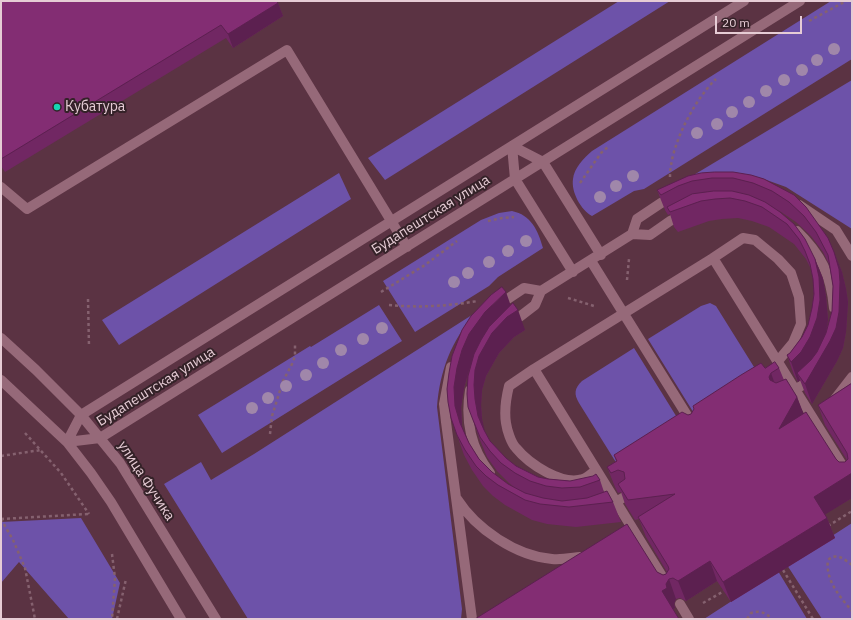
<!DOCTYPE html>
<meta charset="utf-8">
<style>
body{margin:0}
#map{position:relative;width:853px;height:620px;overflow:hidden;background:#5b3343;font-family:"IBM Plex Sans",sans-serif}
canvas{display:block}
.frame{position:absolute;inset:0;border:2px solid #e6ccd5;pointer-events:none}
.scale{position:absolute;left:715px;top:16px;width:87px;height:18px;box-sizing:border-box;border:2px solid #e6ccd5;border-top:0;padding-left:5px;font-size:12px;line-height:14px;white-space:nowrap;color:#e6ccd5;-webkit-text-stroke:3px #342228;paint-order:stroke}
</style>
<div id="map">
<canvas width="853" height="620"></canvas>
<div class="frame"></div>
<div class="scale">20 m</div>
</div>
<script>
const ctx = document.querySelector('canvas').getContext('2d');
ctx.lineJoin = 'round';
function paint(path, color) { ctx.fillStyle = color; ctx.fill(path, 'evenodd'); }
function stroke(path, color, width, dash) { ctx.strokeStyle = color; ctx.lineWidth = width; ctx.lineCap = dash ? 'butt' : 'round'; ctx.setLineDash(dash || []); ctx.stroke(path); }
function write(font, color, halo, rows, align = 'center') {
  ctx.font = font + ' "IBM Plex Sans",sans-serif'; ctx.lineWidth = 4; ctx.setLineDash([]); ctx.textBaseline = 'middle'; ctx.strokeStyle = halo; ctx.fillStyle = color; for (const [text, x, y, turn = 0] of rows) {
    ctx.save(); ctx.translate(x, y); ctx.rotate((+turn || 0) * Math.PI / 180); ctx.textAlign = isNaN(turn) ? turn : align; if (halo) ctx.strokeText(text, 0, 0); ctx.fillText(text, 0, 0); ctx.restore();
  }
}
paint(new Path2D(`
 M619,1h51l-285,179 -17,-22z
 M831,1h21v58l-208,130 -10,2 -42,25c-11,-6 -21,-24 -19,-37 1,-11 11,-21 19,-28z
 M852,80v149l-66,-42 -25,-9 -74,1z
 M339,173l12,26 -232,146 -17,-25z
 M512,211c19,4 26,19 31,37l-45,29 -9,9 -74,46 -32,-51 98,-61 18,-7z
 M710,303l6,3 48,77 -64,40 -52,-84 53,-33z
 M379,305l23,36 -180,112 -24,-38 112,-69 1,1z
 M475,313c-24,29 -35,57 -38,94l25,202 -1,10h-213l-84,-135 37,-22 10,18 43,-26z
 M634,348l52,84 -64,40 -43,-69c-5,-9 -5,-14 3,-22z
 M81,518l39,65 -8,36h-43l-50,-57 -18,21v-61z
 M852,523v96h-30l-35,-54z
 M778,571l29,48h-103z`), '#6d52a9');
stroke(new Path2D(`
 M809,21l37,-20
 M670,177c0,-31 24,-77 46,-98
 M580,183l21,-30 8,-7
 M488,221l14,-3 12,-1
 M627,280l2,-21
 M381,292l44,-27 32,-24
 M568,298l26,8
 M88,299l1,48
 M389,305c30,3 59,1 89,-4
 M25,433l36,40 28,41
 M270,434l2,-18 11,-35 9,-17 3,-8v-11
 M1,456l40,-6
 M1,519l12,21 12,28 10,51
 M1,519l87,-5
 M828,526l24,-15
 M112,554l3,24 -3,41
 M852,565c-8,-6 -16,-13 -24,-5 -3,20 12,37 24,51
 M783,570l30,49
 M703,603l21,-12
 M117,619l9,-40
 M747,619l4,-6c9,-3 15,0 21,6`), '#85616f', 2.5, [3, 3]);
stroke(new Path2D(`
 M512,146l31,16 58,93
 M512,146l3,33 58,93
 M1,187l26,22 260,-159 120,197
 M799,205l37,25 16,26
 M797,231c24,23 34,44 37,77
 M632,234l5,-15 24,-16 13,-7
 M713,258l30,-20 12,2 23,19 13,14 8,24 2,27 -8,19 -15,18
 M591,261l102,164
 M497,306l27,-18 17,3
 M509,325l26,-20 6,-14 91,-57 18,1 20,-14 13,-6
 M1,338l35,32 45,45 39,48 96,156
 M451,367l-7,37 2,18 26,197
 M534,369l-25,17c-3,12 -5,24 -3,37 1,7 5,20 10,25 13,16 46,38 67,31 5,-2 9,-6 13,-9
 M1,380l66,62 24,31 20,29 70,117
 M470,390c-5,32 1,58 20,83
 M783,397l23,-14 6,-7
 M835,399l17,-22
 M67,442l33,-4 700,-437
 M67,442l14,-27 663,-414
 M457,499c19,30 59,57 95,60 9,1 19,-1 28,-2
 M602,510l24,-14
 M668,586l-134,-217 179,-111 134,215
 M680,604l9,15`), '#966979', 10);
ctx.fillStyle = '#a087aa';
for (const [x, y] of [
 [834,49],
 [817,60],
 [802,70],
 [784,80],
 [766,91],
 [749,102],
 [732,112],
 [717,124],
 [697,133],
 [633,176],
 [616,186],
 [600,197],
 [526,241],
 [508,251],
 [489,262],
 [468,273],
 [454,282],
 [382,328],
 [363,339],
 [341,350],
 [323,363],
 [306,375],
 [286,386],
 [268,398],
 [252,408]
]) { ctx.beginPath(); ctx.arc(x, y, 6, 0, 2 * Math.PI); ctx.fill(); }
paint(new Path2D(`
 M1,1l277,2 5,13 -50,32 -7,-10 -221,134 -4,-6z
 M715,172l79,23 40,57 8,20 4,17 2,13 -2,30 -3,16 -6,13 -25,43 -7,-11 -5,-13 -2,2 -4,-7 -7,-20 3,-2 12,-16 6,-12 4,-17 2,-14 -1,-15 -2,-10 -5,-10 -12,-15 -25,-17 -17,-6 -14,-3 -16,1 -13,2 -31,11 -4,-5 -4,-13 -2,1 -3,-5 -8,-20zM778,210l18,12 15,14 12,16 6,12 4,22 -1,25 -7,24 3,-15 -2,-23 -3,-18 -8,-20z
 M511,306l14,24 -11,7 -15,16 -13,23 -4,14 -1,15 1,14 2,12 6,10 16,17 10,8 22,11 10,2 22,2 30,-1 4,12 9,10 8,20 -45,5 -29,-3 -15,-4 -27,-15 -12,-9 -10,-10 -11,-16 -8,-15 -13,-37 -4,-29zM471,365l2,55 7,20 7,17 10,14 12,12 6,5 -7,-4 -16,-12 -13,-13 -10,-16 -5,-11 -2,-6 -1,-19 3,-19 5,-18z
 M765,368h14l5,12 13,17 6,17 33,45 3,3h6l2,-2 -22,-35 -7,-20 34,-22v115l-27,16 2,4 8,20 -104,64 -14,-21 -31,20 -6,-3 -4,1 -2,5 1,4 -2,1 -198,10 182,-47 6,3 3,-1 1,-2 -21,-35 -7,-18 -4,1 -10,-16 -4,-12 -3,1 -3,-6 -8,-20 9,-6 -2,-6 74,-40 3,-1z`), '#712763');
paint(new Path2D(`
 M278,3l5,13 -50,32 -5,-14z
 M834,252l8,20 4,17 2,13 -2,30 -3,16 -6,13 -25,43 -7,-20 34,-72z
 M815,259l8,20 3,18 2,23 -3,18 -7,19 -21,16 3,7 -2,2 -7,-20 26,-44z
 M506,292l7,20 5,-2 7,20 -11,7 -15,16 -13,23 -4,14 -1,15 1,14 4,17 -8,-20 -3,-17 -1,-14 1,-15 4,-14 13,-24 -16,22 -7,16 -5,18 -3,19 1,19 5,17 -7,-20 -5,-17 -1,-19 3,-19 5,-18 7,-16 16,-22z
 M771,373l7,20 -1,4 -8,-20z
 M797,397l8,20 -26,12z
 M852,473v25l-31,19 -7,-20z
 M827,518l8,20 -104,64 -8,-20z
 M710,561l7,20 -31,20 -8,-20z
 M669,579l7,20 -2,5 1,4 -6,3 -7,-20z`), '#5c2050');
const building = new Path2D(`
 M1,1h275l2,2 -50,31 -7,-9 -220,134z
 M715,172h18l18,3 13,4 30,16 12,12 22,31 6,14 5,17 1,13 -1,30 -3,16 -6,13 -25,43 -8,-11 14,-13 6,-8 9,-19 6,-22 1,-25 -5,-31 -12,-23 -12,-16 -15,-14 -17,-11 -19,-8 -20,-5h-21l-20,3 -14,5 -17,9 -4,-5 31,-14 13,-3z
 M714,191h18l17,4 16,7 15,10 14,12 11,15 10,20 4,18 1,23 -3,18 -7,19 -9,15 -10,10 -4,-7 3,-2 12,-16 6,-12 4,-17 2,-14 -1,-15 -3,-15 -5,-13 -6,-12 -12,-15 -25,-17 -17,-6 -15,-3 -15,1 -14,2 -31,11 -3,-5 25,-13z
 M502,287l4,5 -21,20 -16,22 -7,16 -5,18 -3,19 1,19 5,17 9,20 10,16 13,13 16,12 17,9 18,5 19,3 25,-3 20,-7 6,11 -44,5 -29,-3 -15,-4 -27,-15 -12,-9 -10,-10 -11,-16 -8,-15 -6,-17 -3,-16 -1,-13 2,-16 3,-17 10,-26 9,-14 20,-21z
 M513,303l5,7 -11,7 -15,16 -13,23 -4,14 -1,15 1,14 3,17 6,14 6,11 16,17 10,8 22,11 10,2 22,2 23,-5 3,-2 4,6 -20,7 -18,1 -16,-2 -16,-5 -15,-8 -14,-10 -11,-12 -10,-14 -7,-17 -5,-13 -1,-13 1,-18 6,-22 7,-14 8,-13z
 M775,362l4,6 -8,5 -2,4 1,3 6,3 10,-4 11,18 -18,32 27,-17 30,47 3,3h6l3,-3 -1,-6 -29,-48 34,-22v90l-38,24 13,21 -104,64 -13,-21 -32,20 -5,-3 -4,1 -3,5 1,4 -5,3 17,28h-204l152,-95 30,48 6,3 3,-1 3,-5 -1,-3 -30,-49 37,-23 -47,6 -10,-16 7,-5 -1,-7 -6,-2 -7,3 -4,-6 10,-6 -3,-6 68,-43 6,3 3,-1 3,-5 -1,-3 48,-31 20,-12 4,5z`);
paint(building, '#832d73');
stroke(building, '#5c2050', 1);
for (const [x, y, r, color] of [
 [57,107,4,"#15d5b3"]
]) { const dot = new Path2D(); dot.arc(x, y, r, 0, 2 * Math.PI); ctx.fillStyle = color; ctx.fill(dot); stroke(dot, '#342228', 1.5); }
write('14px', '#e6ccd5', '#342228', [
 ["Кубатура",65,107]
], 'left');
write('14px', '#e6ccd5', '#342228', [
 ["Будапештская улица",431,215,-32],
 ["Будапештская улица",156,387,-32],
 ["улица Фучика",146,481,57]
]);
</script>
